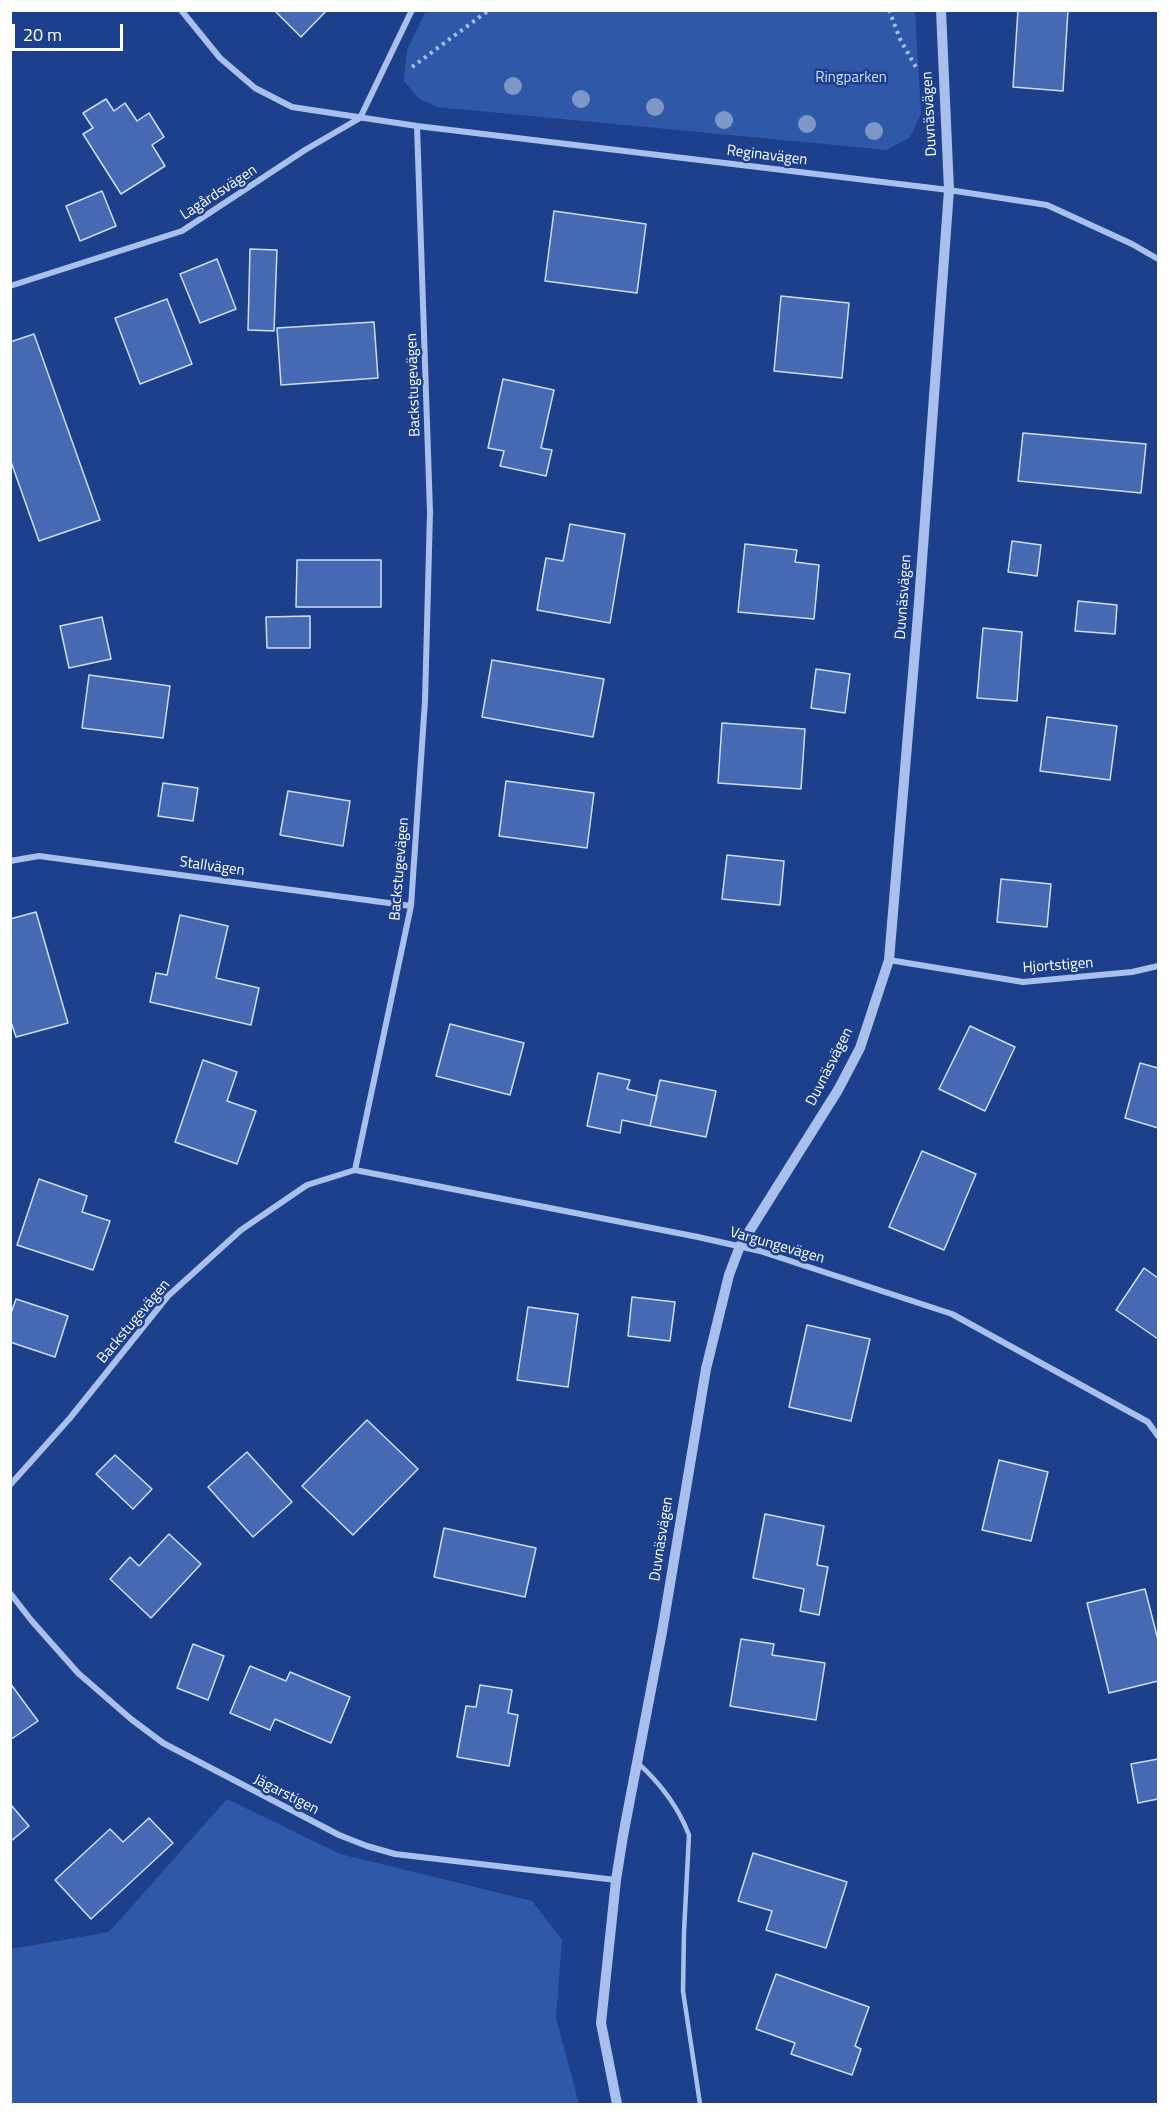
<!DOCTYPE html>
<meta charset="utf-8">
<style>
body{margin:0}
#map{position:relative;width:1169px;height:2115px;overflow:hidden;background:#1d408c;font-family:"Titillium Web",sans-serif}
canvas{display:block}
.frame{position:absolute;inset:0;border:12px solid #fff;pointer-events:none}
.scale{position:absolute;left:12px;top:24px;width:111px;height:27px;box-sizing:border-box;border:3px solid #fff;border-top:0;padding-left:8px;font-size:18px;line-height:21px;white-space:nowrap;color:#fff;-webkit-text-stroke:4px #1d408c;paint-order:stroke}
</style>
<div id="map">
<canvas width="1169" height="2115"></canvas>
<div class="frame"></div>
<div class="scale">20 m</div>
</div>
<script>
const ctx = document.querySelector('canvas').getContext('2d');
ctx.lineJoin = 'round';
function paint(path, color) { ctx.fillStyle = color; ctx.fill(path, 'evenodd'); }
function stroke(path, color, width, dash) { ctx.strokeStyle = color; ctx.lineWidth = width; ctx.lineCap = dash ? 'butt' : 'round'; ctx.setLineDash(dash || []); ctx.stroke(path); }
function write(font, color, halo, rows, align = 'center') {
  ctx.font = font + ' "Titillium Web",sans-serif'; ctx.lineWidth = 5; ctx.setLineDash([]); ctx.textBaseline = 'middle'; ctx.strokeStyle = halo; ctx.fillStyle = color; for (const [text, x, y, turn = 0] of rows) {
    ctx.save(); ctx.translate(x, y); ctx.rotate((+turn || 0) * Math.PI / 180); ctx.textAlign = isNaN(turn) ? turn : align; if (halo) ctx.strokeText(text, 0, 0); ctx.fillText(text, 0, 0); ctx.restore();
  }
}
paint(new Path2D(`
 M426,11h489l6,103 -11,23 -23,13 -450,-43 -19,-9 -14,-17 3,-31z
 M227,1799l113,55 192,47 30,39 -6,78 23,86h-568v-155l98,-17z`), '#3058a9');
const building = new Path2D(`
 M274,10h53l-26,27z
 M1018,10h50l-5,81 -50,-4z
 M106,99l8,12 11,-8 12,18 12,-8 15,24 -12,8 13,21 -44,28 -38,-60 10,-6 -10,-15z
 M102,191l14,35 -36,15 -14,-35z
 M554,211l92,13 -9,69 -92,-12z
 M250,249l27,1 -3,81 -26,-1z
 M217,259l19,50 -36,14 -20,-49z
 M781,296l68,7 -7,75 -68,-7z
 M167,299l25,65 -52,20 -25,-66z
 M374,322l4,56 -97,7 -4,-57z
 M34,334l66,186 -61,21 -29,-82v-117z
 M503,379l51,11 -13,58 11,2 -6,26 -46,-10 4,-15 -16,-3z
 M1023,433l123,11 -5,49 -123,-12z
 M570,524l55,10 -15,89 -73,-13 9,-52 17,3z
 M1012,541l29,4 -4,31 -29,-4z
 M745,544l52,6 -2,12 24,3 -5,54 -76,-7z
 M297,560h84v47h-85z
 M1078,601l39,4 -2,29 -40,-3z
 M310,616v32h-43l-1,-31z
 M102,617l9,42 -42,9 -9,-42z
 M983,628l39,4 -5,69 -40,-3z
 M492,660l112,19 -11,58 -111,-20z
 M816,669l34,5 -5,39 -34,-5z
 M89,675l81,11 -7,52 -81,-10z
 M1047,717l70,9 -7,54 -70,-9z
 M722,723l83,6 -4,60 -83,-6z
 M506,781l88,12 -7,55 -88,-12z
 M163,783l35,5 -5,33 -35,-5z
 M288,791l62,10 -7,45 -63,-11z
 M727,855l57,6 -4,44 -58,-6z
 M1001,879l50,5 -4,43 -50,-5z
 M36,912l32,111 -52,14 -6,-18v-100z
 M180,915l48,11 -12,52 43,10 -8,37 -101,-23 6,-29 11,2z
 M450,1024l74,19 -14,52 -74,-19z
 M970,1026l45,21 -30,64 -46,-22z
 M203,1060l34,12 -10,29 29,10 -19,53 -62,-22z
 M1140,1063l18,5v60l-33,-10z
 M598,1073l32,7 -3,9 30,7 -7,30 -28,-6 -2,13 -33,-7z
 M660,1080l56,11 -10,46 -56,-11z
 M922,1151l54,23 -32,76 -55,-23z
 M39,1179l48,17 -5,16 28,9 -17,49 -76,-25z
 M1144,1268l14,10v61l-42,-29z
 M632,1297l43,5 -5,39 -42,-5z
 M16,1299l52,17 -13,41 -45,-15v-26z
 M528,1307l50,7 -10,73 -51,-7z
 M807,1325l63,14 -19,82 -62,-14z
 M367,1420l51,49 -65,66 -51,-49z
 M247,1452l45,50 -39,35 -45,-50z
 M115,1455l37,34 -19,20 -37,-35z
 M999,1460l49,12 -17,69 -49,-11z
 M765,1514l59,12 -7,39 11,2 -9,48 -19,-4 4,-22 -51,-11z
 M444,1528l92,20 -11,49 -91,-20z
 M169,1534l32,30 -50,54 -41,-39 20,-22 9,9z
 M1145,1589l13,51v41l-49,12 -22,-90z
 M741,1639l33,5 -2,11 53,8 -9,57 -86,-14z
 M193,1644l31,12 -16,44 -31,-12z
 M250,1666l36,15 4,-9 60,25 -19,46 -56,-24 -5,11 -40,-17z
 M10,1683l28,38 -28,19z
 M480,1685l32,5 -4,23 10,2 -9,51 -52,-9 9,-51 10,1z
 M1158,1759v40l-20,4 -7,-39z
 M11,1805l18,21 -19,16v-36z
 M149,1818l24,25 -82,76 -36,-39 55,-51 13,13z
 M753,1853l94,29 -21,66 -60,-18 6,-19 -34,-10z
 M776,1974l93,33 -14,39 6,3 -9,26 -61,-21 4,-11 -39,-14z`);
paint(building, '#4569b3');
stroke(building, '#ceddf9', 1.5);
stroke(new Path2D(`
 M889,10l11,29 17,30
 M412,67l77,-57`), '#a9c0ec', 4, [3, 4.5]);
stroke(new Path2D(`
 M638,1763c23,21 40,43 51,72l-5,97 -1,59 17,113`), '#a9c0ec', 4.5);
stroke(new Path2D(`
 M181,10l39,48 35,30 37,19 125,19 532,64 98,15 85,39 26,15
 M360,118l52,-108
 M10,286l172,-55 123,-81 55,-32
 M10,861l29,-5 372,50
 M889,960l134,22 109,-10 26,-6
 M355,1170l343,67 62,14 192,63 196,108 10,14
 M10,1485l60,-67 98,-122 73,-66 66,-45 48,-15 56,-264 14,-205 5,-189 -13,-386
 M10,1593l21,27 47,53 53,46 32,24 176,92 28,11 28,8 221,26`), '#a9c0ec', 6);
stroke(new Path2D(`
 M617,2104l-16,-81 15,-143 7,-44 39,-204 44,-263 23,-94 11,-29 98,-156 22,-42 29,-88 30,-358 30,-412 -8,-180`), '#a9c0ec', 10);
ctx.fillStyle = '#7e96c8';
for (const [x, y] of [
 [513,86],
 [581,99],
 [655,107],
 [724,120],
 [807,124],
 [874,131]
]) { ctx.beginPath(); ctx.arc(x, y, 9, 0, 2 * Math.PI); ctx.fill(); }
write('15px', '#ceddf9', '#1d408c', [
 ["Ringparken",851,78]
]);
write('15px', '#fff', '#1d408c', [
 ["Duvnäsvägen",930,114,-93],
 ["Reginavägen",767,156,7],
 ["Lagårdsvägen",219,193,-33],
 ["Backstugevägen",414,385,-92],
 ["Duvnäsvägen",904,597,-86],
 ["Stallvägen",212,867,8],
 ["Backstugevägen",400,869,-85],
 ["Hjortstigen",1058,966,-4],
 ["Duvnäsvägen",830,1067,-63],
 ["Vargungevägen",777,1246,16],
 ["Backstugevägen",134,1322,-50],
 ["Duvnäsvägen",662,1539,-81],
 ["Jägarstigen",286,1795,27]
]);
</script>
